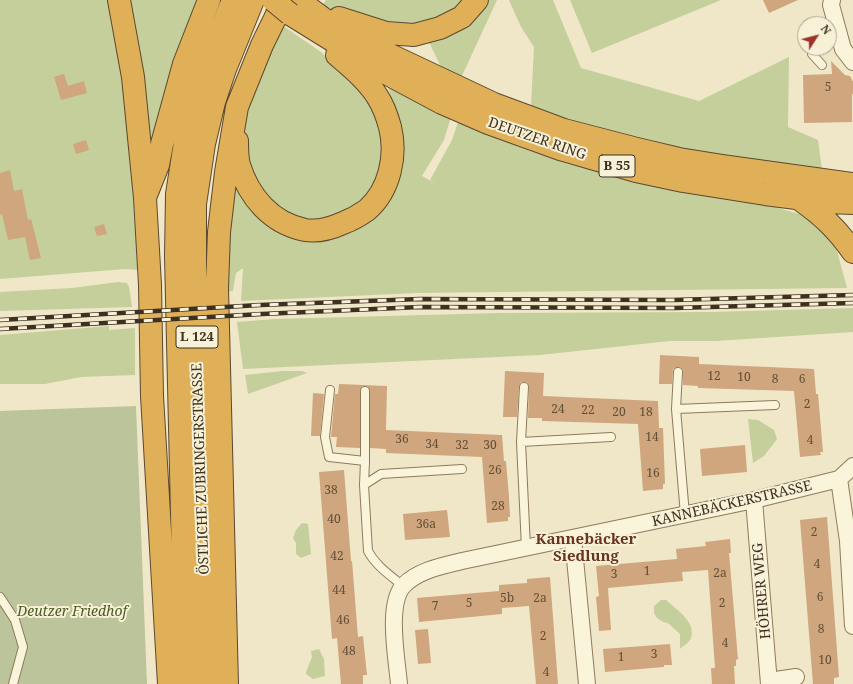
<!DOCTYPE html>
<meta charset="utf-8">
<style>
body{margin:0}
#map{position:relative;width:853px;height:684px;overflow:hidden;background:#f0e7c8;font-family:"Noto Serif",serif}
canvas{display:block}
.north{position:absolute;left:797px;top:16px;width:40px;height:40px;box-sizing:border-box;background:#f7f1d7;border:1px solid #ada48e;border-radius:50%;rotate:54deg;font-size:11px;font-weight:700;line-height:16px;text-align:center;color:#3d3020}
.north::after{content:'';display:block;margin:auto;width:14px;height:18px;background:#9d332a;clip-path:polygon(50% 0,100% 100%,50% 72%,0 100%)}
</style>
<div id="map">
<canvas width="853" height="684"></canvas>
<div class="north">N</div>
</div>
<script>
const ctx = document.querySelector('canvas').getContext('2d');
ctx.lineJoin = 'round';
function paint(path, color) { ctx.fillStyle = color; ctx.fill(path, 'evenodd'); }
function stroke(path, color, width, dash) { ctx.strokeStyle = color; ctx.lineWidth = width; ctx.lineCap = dash ? 'butt' : 'round'; ctx.setLineDash(dash || []); ctx.stroke(path); }
function write(font, color, halo, rows, align = 'center') {
  ctx.font = font + ' "Noto Serif",serif'; ctx.lineWidth = 4; ctx.setLineDash([]); ctx.textBaseline = 'middle'; ctx.strokeStyle = halo; ctx.fillStyle = color; for (const [text, x, y, turn = 0] of rows) {
    ctx.save(); ctx.translate(x, y); ctx.rotate((+turn || 0) * Math.PI / 180); ctx.textAlign = isNaN(turn) ? turn : align; if (halo) ctx.strokeText(text, 0, 0); ctx.fillText(text, 0, 0); ctx.restore();
  }
}
paint(new Path2D(`
 M0,0h114l13,72 13,198 -15,-1 -125,10z
 M129,0h67l-20,57 -11,36 -13,55h-3z
 M326,0h140l-10,10 -32,14 -44,1 -36,-10 -21,-10z
 M486,0h11l-36,78 -20,-11 -12,-25c14,-4 36,-12 46,-23 5,-5 8,-13 11,-19z
 M509,0h44l28,68 118,33 90,-44 -1,70 30,13 4,30 -98,-11 -141,-33 -52,-20 3,-59 -13,-20z
 M570,0h151l-129,53z
 M279,23l42,29 51,49 14,37 -5,37 -21,30 -25,14 -29,2 -39,-18 -21,-38 -2,-25 1,-20z
 M387,85l64,32 -7,23 -22,36 14,8 -6,-4 22,-40 7,-21 60,28 49,17 115,27 92,16 34,10 20,20 8,14 10,37 -430,5 -176,8 2,-33 -7,5 -3,18 -8,1 6,-121 6,13 88,52 75,-65 4,-19 -1,-13 -3,-18z
 M118,282l9,1 2,4 3,20 -132,4v-19l72,-4z
 M853,308v24l-137,9h-46l-130,14 -297,14 -6,-47 38,-3 224,-6 211,-1z
 M109,326v4l26,-2v47l-54,2 -36,7h-45v-49z
 M283,371h19l5,2 -59,21 -3,-19z
 M748,419l10,1 16,10 3,9 -13,17 -11,7z
 M302,523l6,1 3,30 -10,4 -5,-4v-11l-3,-5 3,-8z
 M661,600h5c10,9 31,23 25,38 -1,4 -8,8 -11,11v-15l-12,-11 -5,-1 -6,-4 -3,-5v-7z
 M319,649l5,10 1,17 -12,3 -7,-5v-2l6,-15 -1,-6z`), '#c4cf9b');
paint(new Path2D(`
 M136,406l11,278h-147v-273z`), '#bbc49a');
paint(new Path2D(`
 M763,0h35l-29,13z
 M831,61l14,14 5,1 3,6v12h-1v28l-48,1 -1,-48 29,-1z
 M64,74l4,12 16,-5 3,12 -26,7 -7,-23z
 M86,140l3,10 -13,4 -3,-10z
 M10,170l4,21 8,-2 6,31 3,-1 10,39 -11,2 -5,-23 -17,3 -6,-26 -2,1v-42z
 M104,224l3,10 -10,2 -3,-9z
 M660,355l39,2v7l115,5 2,25h2l5,58h-3l1,3 -21,2 -6,-66 -96,-3v-2l-15,-1v-15l-4,-3 -6,2 -1,15h-13z
 M505,371l39,2 -1,23 115,5 1,27h4l2,56h-2v5l-20,2 -5,-67 -96,-3v-3h-14l1,-31 -2,-4 -2,-1h-4l-2,4 -2,31h-14z
 M339,384l48,2 -1,44 116,5 2,26h2l3,36 1,20h-2v4l-21,2 -5,-66 -96,-4v-4l-16,-1v-57l-3,-5h-4l-3,5v57l-24,-1 1,-10h-6l4,-43h3z
 M313,393l11,1 -4,42h-9z
 M745,445l2,27 -45,4 -2,-27z
 M344,470l7,91h1l6,76 5,-1 4,39h-4v9h-22l-4,-46 -5,1 -13,-167z
 M447,510l3,27 -45,3 -2,-26z
 M827,517l12,160 -5,1v6h-21l-13,-164z
 M730,539l1,14h-2l9,106 -2,1v6h-2l1,18h-23l-1,-16h4l-7,-98 -26,2 1,9 -75,7 3,42 -12,1 -3,-34 3,-1 -3,-30 81,-7 -1,-10 30,-3 -1,-4z
 M550,577l8,107h-22l-7,-78 -27,2v6l-83,8 -2,-24 82,-7v-6l28,-2v-4z
 M428,629l3,34 -13,1 -3,-34z
 M670,644l2,21h-8v2l-59,5 -2,-23z`), '#cfa67d');
const lane = new Path2D(`
 M813,48l-1,6 10,11
 M330,390l-5,47 4,20 36,4 -1,24
 M676,409l2,-37
 M521,442l3,-55
 M365,461v-70
 M685,515l-9,-106 99,-4
 M526,548l-5,-106 90,-5
 M403,586c-13,-11 -27,-20 -35,-35l-4,-66 17,-11 81,-5
 M0,597l15,23 8,27 -10,37`);
const street = new Path2D(`
 M832,0l-1,5 12,44 10,13
 M839,479l9,62 5,85
 M754,500l15,184
 M573,538l14,146
 M769,681l27,-4
 M399,684c-2,-24 -13,-81 5,-99 15,-15 38,-19 58,-24l292,-61 85,-21 14,-13`);
const highway = new Path2D(`
 M119,0l14,77 12,121 5,87 2,111 17,288
 M298,0l42,31 50,24 104,49 70,26 73,19 42,10 44,7 130,18
 M290,14l92,57 60,32 46,20 72,26 76,22 47,10 82,13 63,8 25,1
 M339,18l47,15 28,2 26,-7 22,-11 15,-17
 M237,141c0,8 0,17 2,24 10,32 32,58 66,65 12,2 27,-2 38,-7 8,-3 17,-8 24,-13 23,-20 30,-55 23,-83 -3,-11 -7,-22 -13,-31 -10,-16 -26,-29 -40,-41
 M146,195l12,-30 4,-21 22,-80 25,-64
 M799,199c23,16 38,30 54,53
 M186,684l-10,-428 1,-62 10,-64 14,-51 32,-79
 M208,684l-13,-417v-63l9,-60 10,-42 11,-33 28,-69
 M227,684l-10,-396 2,-56 7,-60 11,-65 25,-62 22,-45`);
stroke(lane, '#8d7a5c', 10);
stroke(street, '#8d7a5c', 18);
stroke(highway, '#5b4830', 24);
stroke(lane, '#faf4db', 8);
stroke(street, '#faf4db', 16);
stroke(highway, '#e0b058', 22);
const rail = new Path2D(`
 M0,320l260,-15 160,-6 253,1 180,-5
 M0,329l262,-15 158,-7 254,1 179,-5`);
stroke(rail, '#3d3020', 4.5);
stroke(rail, '#f7f1d7', 3, [9]);
const highwayBridge = new Path2D(`
 M273,0l17,14`);
stroke(highwayBridge, '#5b4830', 24, []);
stroke(highwayBridge, '#e0b058', 22);
write('12px', '#624e37', null, [
 ["5",828,88],
 ["12",714,377],
 ["10",744,378],
 ["8",775,380],
 ["6",802,380],
 ["2",807,405],
 ["24",558,410],
 ["22",588,411],
 ["20",619,413],
 ["18",646,413],
 ["14",652,438],
 ["36",402,440],
 ["4",810,441],
 ["34",432,445],
 ["32",462,446],
 ["30",490,446],
 ["26",495,471],
 ["16",653,474],
 ["38",331,491],
 ["28",498,507],
 ["40",334,520],
 ["36a",426,525],
 ["2",814,533],
 ["42",337,557],
 ["4",817,565],
 ["1",647,572],
 ["2a",720,574],
 ["3",614,575],
 ["44",339,591],
 ["6",820,598],
 ["5b",507,599],
 ["2a",540,599],
 ["5",469,604],
 ["2",722,604],
 ["7",435,607],
 ["46",343,621],
 ["8",821,630],
 ["2",543,637],
 ["4",725,644],
 ["48",349,652],
 ["3",654,655],
 ["1",621,658],
 ["10",825,661],
 ["4",546,673]
]);
for (const [x, y, w] of [
 [617,166,36],
 [197,337,42]
]) { const box = new Path2D(); box.roundRect(x - w / 2, y - 11, w, 22, 3); ctx.fillStyle = '#f7f1d7'; ctx.fill(box); stroke(box, '#3d3020', 1); }
write('bold 13px', '#3d3020', null, [
 ["B 55",617,166],
 ["L 124",197,337]
]);
write('14px', '#3d3020', '#f7f1d7', [
 ["DEUTZER RING",537,139,19],
 ["ÖSTLICHE ZUBRINGERSTRASSE",201,469,-92],
 ["KANNEBÄCKERSTRASSE",732,504,-13],
 ["HÖHRER WEG",762,591,-95]
]);
write('italic 14px', '#485a26', '#f7f1d7', [
 ["Deutzer Friedhof",72,612]
]);
write('bold 15px', '#6a351e', '#f7f1d7', [
 ["Kannebäcker",586,540],
 ["Siedlung",586,557]
]);
</script>
